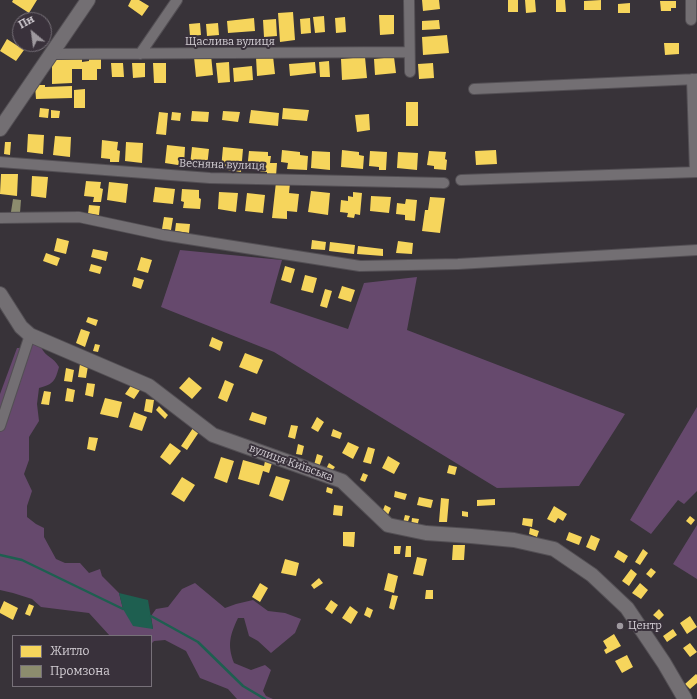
<!DOCTYPE html>
<meta charset="utf-8">
<style>
body{margin:0}
#map{position:relative;width:697px;height:699px;overflow:hidden;background:#383339;font-family:Bitter,serif}
canvas{display:block}
.legend{position:absolute;left:12px;top:635px;width:140px;height:52px;box-sizing:border-box;background:#39313b;border:1px solid #777179;margin:0;padding:5px 7px;list-style:none;font-size:12px;color:#d5d0d6}
.legend li{display:flex;align-items:center;gap:8px;height:20px}
.legend b{width:20px;border:1px solid #777179}
.north{position:absolute;left:12px;top:12px;width:40px;height:40px;box-sizing:border-box;background:#39313b;border:1px solid #777179;border-radius:50%;rotate:331deg;font-size:11px;font-weight:700;line-height:16px;text-align:center;color:#d5d0d6}
.north::after{content:'';display:block;margin:auto;width:14px;height:18px;background:#9e999f;clip-path:polygon(50% 0,100% 100%,50% 72%,0 100%)}
</style>
<div id="map">
<canvas width="697" height="699"></canvas>
<ul class="legend">
<li><b style="height:11px;background:#f6d55c"></b>Житло</li>
<li><b style="height:11px;background:#8c8c6e"></b>Промзона</li>
</ul>
<div class="north">Пн</div>
</div>
<script>
const ctx = document.querySelector('canvas').getContext('2d');
ctx.lineJoin = 'round';
function paint(path, color) { ctx.fillStyle = color; ctx.fill(path, 'evenodd'); }
function stroke(path, color, width, dash) { ctx.strokeStyle = color; ctx.lineWidth = width; ctx.lineCap = dash ? 'butt' : 'round'; ctx.setLineDash(dash || []); ctx.stroke(path); }
function write(font, color, halo, rows, align = 'center') {
  ctx.font = font + ' Bitter,serif'; ctx.lineWidth = 4; ctx.setLineDash([]); ctx.textBaseline = 'middle'; ctx.strokeStyle = halo; ctx.fillStyle = color; for (const [text, x, y, turn = 0] of rows) {
    ctx.save(); ctx.translate(x, y); ctx.rotate((+turn || 0) * Math.PI / 180); ctx.textAlign = isNaN(turn) ? turn : align; if (halo) ctx.strokeText(text, 0, 0); ctx.fillText(text, 0, 0); ctx.restore();
  }
}
paint(new Path2D(`
 M180,250l102,10 -12,43 78,26 16,-46 53,-6 -10,53 218,84 -46,72 -82,2 -223,-136 -113,-45z
 M32,344l9,3c5,11 12,9 18,20 -4,14 -5,17 -20,21l-2,16 2,17 -10,16v23l-5,14 8,17 -5,15v11l9,7 8,4v9l12,22 9,4h15l9,10 11,-4 2,7 17,17 4,16 30,20 -2,-13 5,-7 12,-2 14,-18 13,-6 30,25 11,-4 17,-4 15,11 17,2 16,6 -6,14 -24,20 -13,-12 -9,-5 -5,-18h-6c-8,17 -11,27 -4,45l17,7 14,-5 6,5 -8,21 3,5 7,3h-36l-9,-10 -28,-11 -14,-27 -21,-11 -11,1 -3,3v-8h-41l-21,-23 -48,-6 -9,-8 -19,-6 -13,-3v-196l17,-46h7z
 M697,407v84l-13,13 -6,-4 -27,34 -21,-14z
 M697,525v54l-24,-15z`), '#66496d');
paint(new Path2D(`
 M119,593l29,7 5,29 -20,-3 -10,-17z`), '#1e5f50');
paint(new Path2D(`
 M13,0h24l-8,13 -17,-11z
 M131,0h8l10,6 -7,10 -14,-10z
 M422,0h17l1,9 -17,2z
 M508,0h10v12h-10z
 M525,0h10l1,12 -10,1z
 M556,0h9l1,12h-10z
 M601,0v10h-17v-9z
 M660,1h16v7h-5v3h-10z
 M630,3v10h-12v-9z
 M293,12l2,28 -15,2 -2,-29z
 M379,15h15v19l-14,1z
 M324,16l1,16 -10,1 -2,-16z
 M345,17l1,15 -10,1 -1,-15z
 M254,18l1,13 -27,2 -1,-12z
 M310,18l1,15 -10,1 -1,-15z
 M276,19l1,17 -13,1 -1,-17z
 M439,20l1,9 -18,1v-9z
 M200,23l1,12 -11,1 -1,-12z
 M218,23l1,12 -12,1 -1,-12z
 M447,35l2,18 -26,2 -1,-18z
 M7,39l17,11 -8,11 -16,-10z
 M664,43h15v11l-14,1z
 M89,55h12v14h-4v11h-15v-11h-10v14l-20,1v-24l19,-1v-2h11v5l7,-1z
 M211,55l2,20 -17,2 -2,-20z
 M273,56l2,18 -18,2 -1,-19z
 M365,57l2,21 -25,2 -1,-21z
 M394,57l2,16 -21,2 -1,-16z
 M329,61l1,16h-10l-1,-15z
 M229,62l1,20 -12,1 -2,-20z
 M315,62l1,11 -26,3 -1,-12z
 M111,63h12l1,14h-12z
 M132,63h13v14l-12,1z
 M153,63h13v20h-12z
 M433,63l1,15 -15,1 -1,-15z
 M252,66l1,14 -19,2 -1,-14z
 M35,85h10v2l27,-1v12l-36,1z
 M85,89v19h-11v-18z
 M406,102h12v24h-12z
 M40,108l9,1 -1,9 -9,-1z
 M283,108l26,2 -2,11 -25,-2z
 M51,110l9,1 -1,7h-8z
 M251,110l28,3 -1,13 -29,-3z
 M192,111l17,1 -1,10 -17,-1z
 M223,111l17,1 -2,10 -16,-2z
 M159,112l9,1 -2,22 -10,-1z
 M172,112l9,1 -1,8 -9,-1z
 M369,114l1,16 -13,2 -2,-17z
 M28,134l16,1 -1,19 -16,-2z
 M55,136l16,1 -1,20 -17,-2z
 M102,140l16,2 -1,8 3,1 -1,11h-9v-3l-9,-1z
 M5,142h6l-1,13 -6,-1z
 M126,142l17,1 -1,20 -17,-2z
 M167,145l18,2 -1,19 -19,-3z
 M192,147l17,2 -2,18 -17,-2z
 M223,147l20,2 -2,23 -20,-3z
 M282,150l18,2v3l8,1 -1,14 -20,-1 1,-6 -7,-1z
 M342,150l17,2v3l5,1 -1,13 -22,-2z
 M496,150l1,14 -21,1 -1,-14z
 M249,151l19,1v4h3l-1,7h7l-1,13h-9v-4l-20,-2z
 M312,151l18,1v18l-19,-2z
 M370,151l17,1 -1,18h-7v-3l-10,-1z
 M429,151l17,1 -1,7 2,1 -1,10 -12,-1v-3l-7,-1z
 M398,152l20,1 -1,17 -20,-2z
 M1,174h17l-1,22 -17,-2z
 M32,176l16,1 -2,21 -15,-2z
 M86,181l15,1 -1,6 3,1 -2,13h-8l1,-5 -10,-1z
 M109,182l19,2 -2,19 -19,-3z
 M276,182l14,1 -1,10 10,1 -2,18 -10,-1v8l-15,-1z
 M155,187l20,2 -2,15 -20,-2z
 M182,189l17,1v8l2,1 -1,10 -17,-1 1,-6 -3,-1z
 M311,191l19,2 -2,22 -20,-3z
 M219,192l19,1 -2,19 -18,-3z
 M353,192l9,1 -2,22 -5,-1 -1,4 -7,-1 1,-4 -8,-1 1,-12 7,1v-5l5,1z
 M247,193l18,2 -2,18 -18,-2z
 M371,196l20,1 -2,16 -19,-2z
 M430,197l15,1 -5,35 -18,-2 3,-21h3z
 M406,199l11,1 -2,21 -10,-1v-5l-9,-1 1,-11 8,1z
 M89,205l11,1 -1,9 -11,-1z
 M164,217l9,1 -2,12 -9,-1z
 M176,223l14,1 -1,9 -14,-2z
 M57,238l12,3 -3,13 -12,-3z
 M312,240l14,2 -1,8 -14,-1z
 M398,241l15,2 -1,11 -16,-1z
 M330,242l25,3 -1,9 -25,-3z
 M358,246l25,3v7l-26,-2z
 M93,249l15,3 -2,9 -15,-4z
 M46,253l14,5 -3,8 -14,-5z
 M141,257l11,3 -4,13 -11,-3z
 M91,264l11,3 -2,7 -11,-3z
 M285,266l10,3 -4,14 -10,-3z
 M305,275l12,3 -4,15 -12,-3z
 M134,277l10,3 -3,9 -9,-3z
 M342,286l13,4 -4,12 -13,-4z
 M325,289l7,2 -5,17 -7,-2z
 M88,317l10,3 -2,6 -10,-4z
 M81,329l9,3 -5,15 -9,-4z
 M212,337l11,5 -3,9 -11,-5z
 M95,344l5,1 -2,7 -5,-1z
 M245,353l18,7 -6,14 -18,-7z
 M80,364l8,2 -2,12 -8,-1z
 M66,368l8,2 -2,12 -8,-1z
 M189,377l13,11 -10,11 -13,-11z
 M225,380l9,4 -7,18 -9,-4z
 M87,383l8,1 -2,13 -8,-2z
 M132,384l8,6 -6,9 -9,-5z
 M67,388l8,2 -2,12 -8,-1z
 M44,391l7,1 -2,13 -8,-1z
 M105,398l17,4 -4,16 -18,-4z
 M146,399l8,1 -2,13 -8,-2z
 M159,406l9,9 -3,4 -9,-9z
 M134,412l13,5 -5,14 -13,-4z
 M252,412l15,5 -2,8 -16,-5z
 M317,417l7,5 -6,10 -7,-4z
 M291,425l7,1 -3,13 -7,-2z
 M193,428l6,4 -12,18 -6,-4z
 M333,429l9,4 -2,6 -9,-3z
 M89,437l9,1 -3,13 -8,-2z
 M348,442l11,5 -6,12 -11,-6z
 M170,443l11,8 -11,14 -10,-8z
 M298,444l6,2 -2,9 -6,-1z
 M368,447l7,2 -4,15 -8,-2z
 M317,454l6,2 -4,11 -5,-2z
 M388,456l12,7 -6,11 -12,-6z
 M221,457l13,4 -7,22 -13,-5z
 M243,460l21,6 1,-5 7,2 -3,10 -6,-2 -4,14 -21,-6z
 M329,463l6,4 -4,5 -5,-3z
 M449,465l8,2 -2,8 -8,-2z
 M363,473l5,2 -3,7 -5,-2z
 M276,476l14,4 -7,21 -14,-5z
 M182,477l13,8 -11,17 -13,-8z
 M327,487l6,2 -1,5 -6,-2z
 M395,491l12,3 -2,6 -11,-3z
 M419,497l14,3 -2,8 -14,-3z
 M441,498l8,1 -2,23h-8z
 M495,499v6l-18,1v-6z
 M334,505l9,1 -1,10 -9,-1z
 M385,505l6,3 -4,9 -6,-2z
 M554,506l13,8 -4,7 -5,-3 -3,5 -8,-4z
 M462,511l6,1v5l-6,-1z
 M405,515l5,1 -3,8 -4,-1z
 M690,516l5,4 -4,5 -5,-4z
 M412,518l7,1 -2,8 -6,-1z
 M523,518l10,1 -1,8 -10,-2z
 M530,528l9,3 -2,6 -8,-3z
 M343,532h12l-1,15 -11,-1z
 M569,532l13,5 -3,8 -13,-5z
 M591,535l9,4 -5,12 -9,-4z
 M453,545h12l-1,15h-12z
 M394,546h7l-1,8h-6z
 M406,546h5v11h-6z
 M643,549l5,4 -8,12 -5,-3z
 M618,550l10,6 -4,7 -10,-6z
 M417,557l10,2 -4,17 -10,-2z
 M285,559l14,4 -3,13 -15,-3z
 M651,568l5,4 -5,6 -5,-4z
 M631,569l6,5 -8,12 -7,-5z
 M388,573l10,3 -4,17 -10,-3z
 M319,578l4,5 -9,6 -3,-4z
 M260,583l8,5 -8,14 -8,-5z
 M640,583l8,7 -7,9 -9,-6z
 M426,590h7v9h-8z
 M392,595l6,1 -4,14 -5,-2z
 M331,600l7,5 -6,9 -7,-5z
 M4,601l14,7 -5,12 -13,-7v-3z
 M29,604l5,2 -4,10 -5,-2z
 M350,606l8,6 -7,12 -9,-6z
 M367,607l6,3 -3,8 -6,-3z
 M659,609l5,6 -5,5 -6,-5z
 M690,616l7,11 -10,7 -7,-11z
 M673,629l4,6 -10,7 -4,-6z
 M614,634l7,12 -15,8 -2,-4 3,-2 -4,-7z
 M690,643l7,9 -7,5 -7,-9z
 M627,655l6,12 -11,6 -7,-12z
 M696,674l1,1v8l-7,6 -5,-5z`), '#f6d55c');
paint(new Path2D(`
 M13,199l8,1 -1,13 -9,-1z`), '#8c8c6e');
stroke(new Path2D(`
 M0,555l22,5 101,49
 M151,616l47,26 45,44 22,13`), '#1e5f50', 2.5);
const street = new Path2D(`
 M409,0l1,72
 M691,0v20
 M51,54l358,-2
 M140,54l37,-54
 M692,79l3,93
 M474,89l223,-10
 M0,162l210,16 234,5
 M461,180l236,-8
 M0,218l79,-1 84,18 197,31 98,-2 239,-14
 M0,426l30,-91`);
const secondary = new Path2D(`
 M0,129l88,-129
 M0,294l21,33 9,8 119,51 64,49 129,46 46,44 38,8 45,3 43,4 40,9 38,26 35,33 37,55 21,36`);
stroke(street, '#534f54', 12);
stroke(secondary, '#534f54', 16);
stroke(street, '#736f73', 10);
stroke(secondary, '#736f73', 14);
for (const [x, y, r, color] of [
 [620,626,4,"#9e999f"]
]) { const dot = new Path2D(); dot.arc(x, y, r, 0, 2 * Math.PI); ctx.fillStyle = color; ctx.fill(dot); stroke(dot, '#39313b', 1.5); }
write('11px', '#d5d0d6', '#39313b', [
 ["Щаслива вулиця",230,42],
 ["Весняна вулиця",222,165,2],
 ["вулиця Київська",291,463,20]
]);
write('11px', '#d5d0d6', '#39313b', [
 ["Центр",628,626]
], 'left');
</script>
